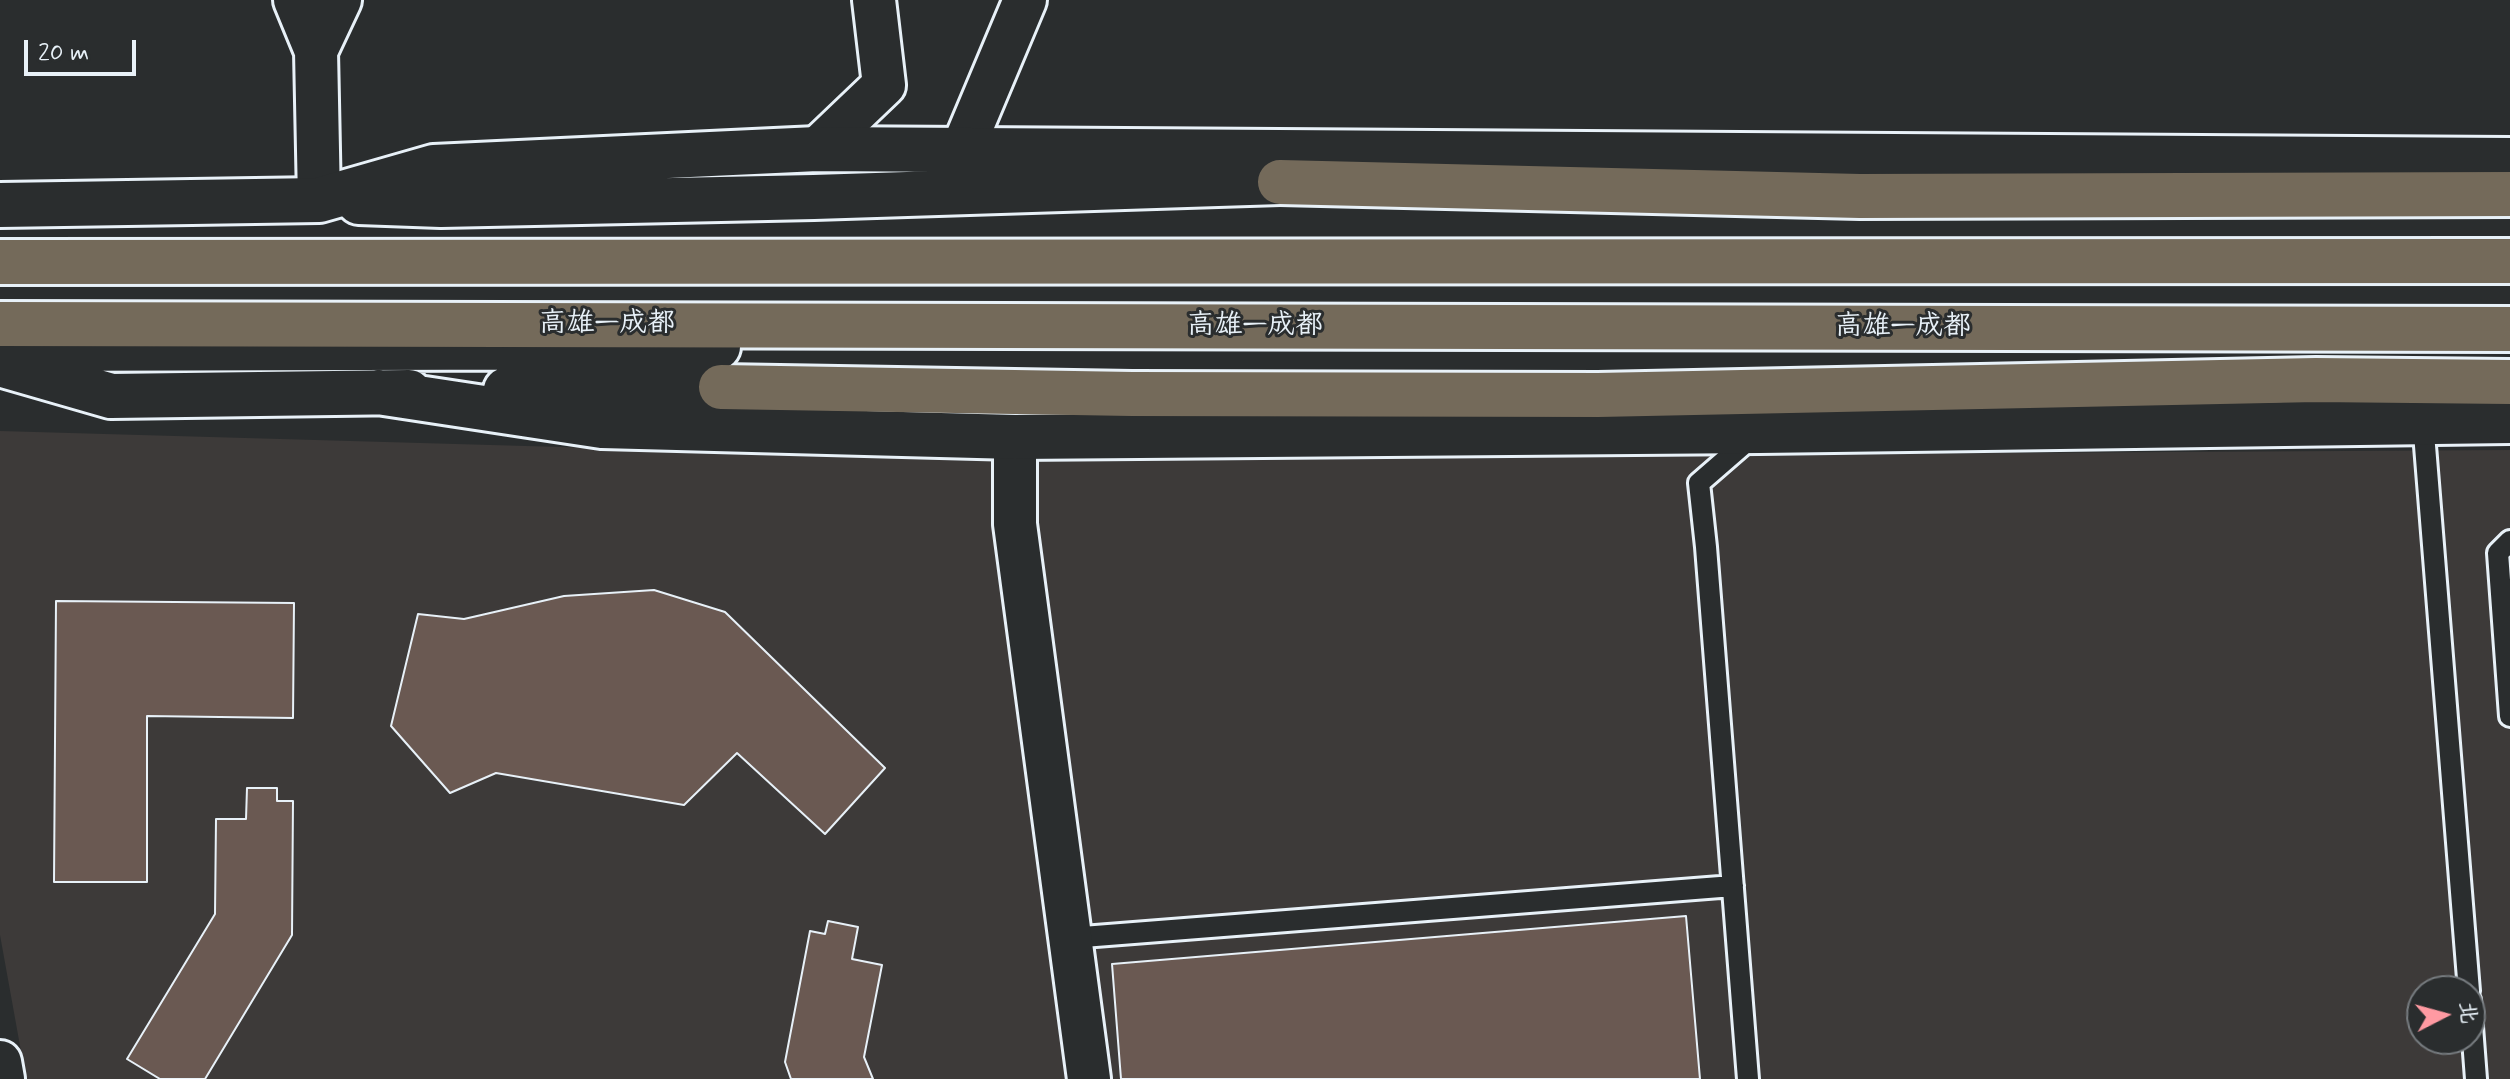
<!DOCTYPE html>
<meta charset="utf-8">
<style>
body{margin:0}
#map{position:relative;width:2510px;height:1079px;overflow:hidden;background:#2a2d2e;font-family:Mynerve,"LXGW WenKai TC",sans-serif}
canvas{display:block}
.north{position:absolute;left:2406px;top:975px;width:80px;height:80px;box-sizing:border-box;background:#2a2d2e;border:2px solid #767b7f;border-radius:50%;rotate:84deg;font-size:22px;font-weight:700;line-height:32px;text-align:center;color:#e8f1f8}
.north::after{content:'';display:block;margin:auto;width:28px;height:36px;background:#ff9aa2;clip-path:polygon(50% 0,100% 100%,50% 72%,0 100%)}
.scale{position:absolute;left:24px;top:40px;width:112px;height:36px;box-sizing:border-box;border:4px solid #e8f1f8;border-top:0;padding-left:10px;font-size:24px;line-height:28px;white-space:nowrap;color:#e8f1f8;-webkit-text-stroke:6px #2a2d2e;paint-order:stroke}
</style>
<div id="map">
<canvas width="2510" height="1079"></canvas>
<div class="north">北</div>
<div class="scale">20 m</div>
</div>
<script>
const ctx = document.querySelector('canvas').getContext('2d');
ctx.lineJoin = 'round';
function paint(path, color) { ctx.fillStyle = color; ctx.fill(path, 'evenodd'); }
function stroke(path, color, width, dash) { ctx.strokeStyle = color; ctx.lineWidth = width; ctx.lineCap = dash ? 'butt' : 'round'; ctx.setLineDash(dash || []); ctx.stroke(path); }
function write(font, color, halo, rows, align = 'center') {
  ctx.font = font + ' Mynerve,"LXGW WenKai TC",sans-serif'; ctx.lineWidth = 6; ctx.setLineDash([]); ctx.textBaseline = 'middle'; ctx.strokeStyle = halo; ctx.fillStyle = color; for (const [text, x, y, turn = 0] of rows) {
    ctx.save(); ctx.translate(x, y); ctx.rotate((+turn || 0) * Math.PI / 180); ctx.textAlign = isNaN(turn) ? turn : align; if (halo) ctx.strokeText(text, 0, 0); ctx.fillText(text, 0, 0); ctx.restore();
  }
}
paint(new Path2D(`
 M0,431l982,28 1528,-9v629h-2484l-26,-144zM2422,991h48v48h-48z`), '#3d3a39');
const building = new Path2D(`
 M654,590l71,22 160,156 -60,66 -88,-81 -53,52 -188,-32 -46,20 -59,-67 27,-112 46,5 100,-23z
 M56,601l238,2 -1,115 -146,-2v166h-93z
 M247,788h30v13h16l-1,134 -87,144h-45l-33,-20 88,-145 1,-95h30z
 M1686,916l14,163h-579l-9,-115z
 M828,921l30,6 -6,32 30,6 -18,92 9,22h-82l-6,-17 25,-131 15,3z`);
paint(building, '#6a5952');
stroke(building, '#e8f1f8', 2);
const lane = new Path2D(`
 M2423,421l46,570
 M2510,541l-12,12 12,163
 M1070,938l663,-52
 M2470,1000l6,79
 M1748,1079l-42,-532 -7,-64 53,-46`);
const street = new Path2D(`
 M295,0l21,51
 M817,149l67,-64 -10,-85
 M962,150l63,-150
 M319,200l-3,-149 24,-51
 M1015,437v87l74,555
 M0,1062l3,17`);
const secondary = new Path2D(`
 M359,202l82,3 373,-8 466,-15
 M0,205l319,-5 115,-33 383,-18 1693,11
 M0,349l718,-2
 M0,364l111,32 298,-4
 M506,390l215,-3
 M378,392l224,34 413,11 744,-6 751,-10`);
const highway = new Path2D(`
 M1280,182l580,14 650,-2
 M0,262l2510,-1
 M0,324l2510,5
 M721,387l411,7 466,1 718,-15 194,2`);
stroke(lane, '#e8f1f8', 26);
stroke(street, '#e8f1f8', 48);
stroke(secondary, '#e8f1f8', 50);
stroke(highway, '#e8f1f8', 50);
stroke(lane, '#2a2d2e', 20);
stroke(street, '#2a2d2e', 42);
stroke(secondary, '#2a2d2e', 44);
stroke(highway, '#746a5a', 44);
write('28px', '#e8f1f8', '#2a2d2e', [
 ["高雄—成都",607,325],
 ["高雄—成都",1255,327],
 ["高雄—成都",1903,328]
]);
</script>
